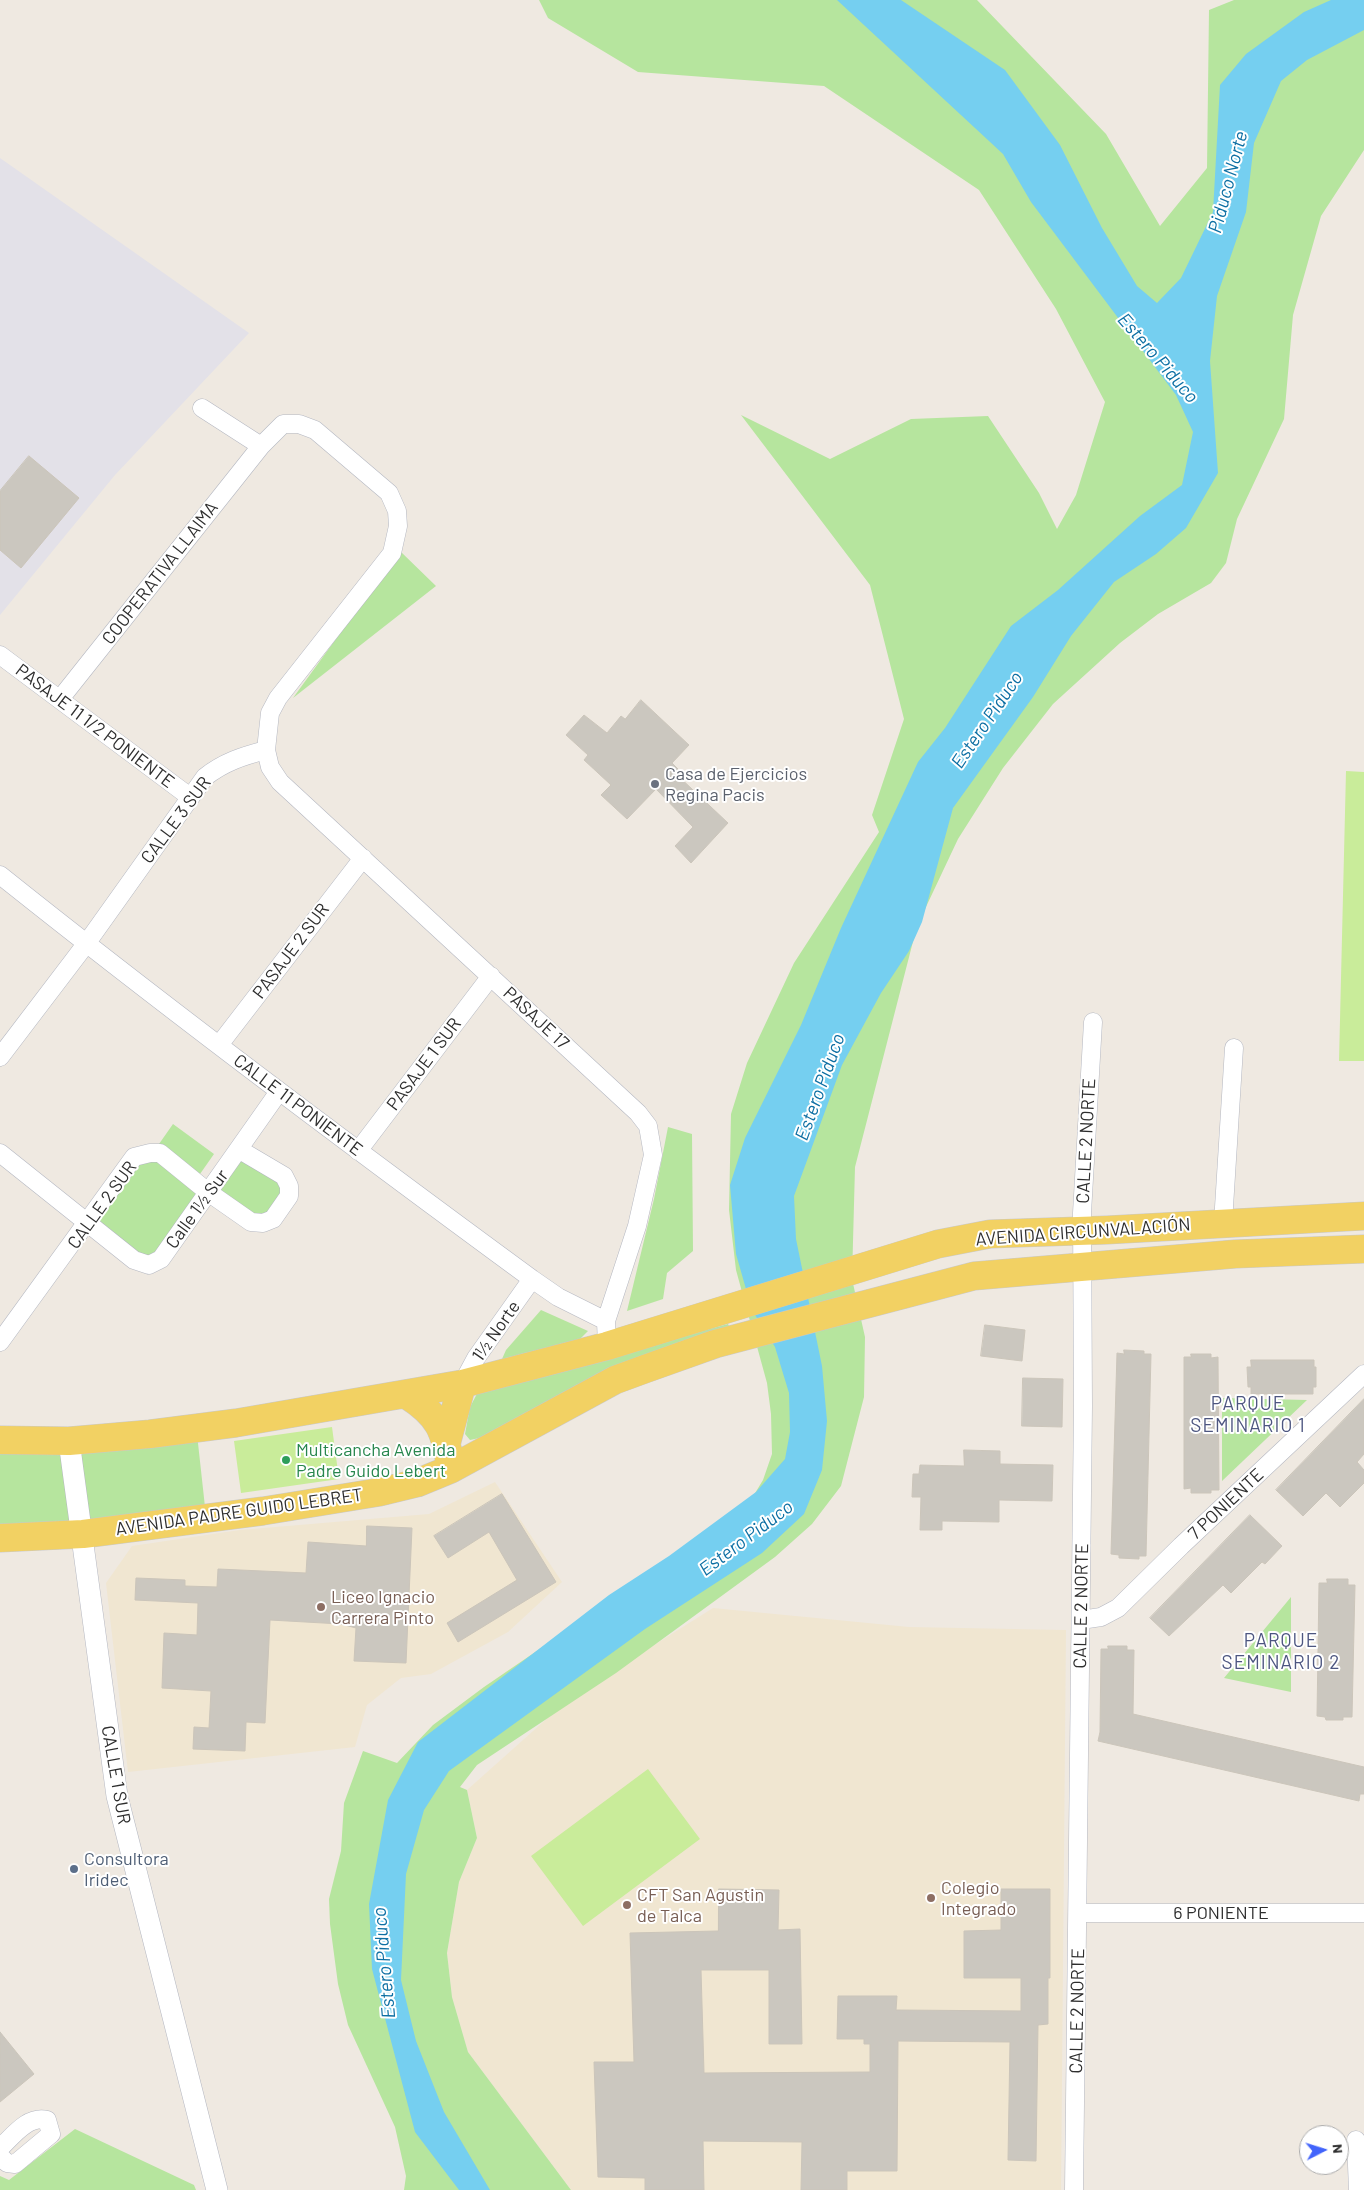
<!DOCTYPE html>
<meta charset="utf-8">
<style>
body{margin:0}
#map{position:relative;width:1364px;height:2190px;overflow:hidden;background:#efe9e1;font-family:Barlow,sans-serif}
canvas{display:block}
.north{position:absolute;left:1299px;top:2125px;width:50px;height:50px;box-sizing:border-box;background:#fff;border:1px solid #ababab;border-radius:50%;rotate:85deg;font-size:14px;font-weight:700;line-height:20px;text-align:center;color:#2e2e2e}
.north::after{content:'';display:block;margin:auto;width:18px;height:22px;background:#4264fb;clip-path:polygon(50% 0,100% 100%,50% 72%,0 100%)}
</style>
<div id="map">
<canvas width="1364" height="2190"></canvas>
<div class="north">N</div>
</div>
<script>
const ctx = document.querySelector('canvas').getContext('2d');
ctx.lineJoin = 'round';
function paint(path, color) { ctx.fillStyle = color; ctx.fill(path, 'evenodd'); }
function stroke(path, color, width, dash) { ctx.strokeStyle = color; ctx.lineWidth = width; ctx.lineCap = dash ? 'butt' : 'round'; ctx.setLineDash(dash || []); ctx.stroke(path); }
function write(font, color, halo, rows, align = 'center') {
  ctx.font = font + ' Barlow,sans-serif'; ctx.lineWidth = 4; ctx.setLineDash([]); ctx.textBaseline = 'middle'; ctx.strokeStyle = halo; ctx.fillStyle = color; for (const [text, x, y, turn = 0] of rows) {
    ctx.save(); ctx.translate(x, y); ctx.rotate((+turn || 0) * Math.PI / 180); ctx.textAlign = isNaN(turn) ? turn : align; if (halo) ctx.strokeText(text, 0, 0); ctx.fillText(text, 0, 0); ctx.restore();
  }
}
paint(new Path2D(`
 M0,158l249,175 -134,142 -115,140z`), '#e3e1e8');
paint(new Path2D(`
 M495,1482l67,100 -54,50 -77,42 -30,4 -34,27 -12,42 -227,25 -22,-189 26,-37 108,-16 189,-16z
 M713,1608l196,19 157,3 -5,560h-490l-103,-138 -16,-55 -5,-44 12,-71 18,-44 -10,-48 103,-92z`), '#f0e6d1');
paint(new Path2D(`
 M539,0h438l129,134 54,92 47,-58 2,-158 25,-10h130v150l-43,66 -28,99 -9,104 -47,100 -11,44 -15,20 -53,31 -38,29 -67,61 -50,64 -45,71 -41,87 -62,241 -3,112 13,58 -1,60 -23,89 -29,38 -37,33 -159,116 -139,92 -17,22 7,3 10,48 -18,44 -12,71 5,44 16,55 103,138h-167l2,-14 -11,-49 -47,-102 -10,-41 -8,-60 -1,-25 12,-48 3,-48 19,-52 34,12 36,-38 51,-38 262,-179 17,-28 9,-26 -1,-40 -4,-31 -31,-113 -7,-60 2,-96 16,-51 47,-100 85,-131 -7,-17 32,-96 -34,-134 -129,-170 89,44 81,-40 77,-3 51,77 18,36 19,-34 29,-93 -49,-93 -77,-119 -155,-104 -186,-14 -90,-54z
 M400,551l36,35 -143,112z
 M173,1124l41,30 -14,20 -41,-30z
 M668,1127l24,7 1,117 -26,22 -4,26 -36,12 27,-112z
 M240,1150l49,36 -26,37 -55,-31 -59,73 -60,-42 45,-66 16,-4 58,39z
 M541,1310l47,21 -8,8 -78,20 4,-9z
 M728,1324l3,6 -247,107 -14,3 -5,-6 5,-27 9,-17z
 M1222,1398l85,2 -85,81z
 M197,1434l8,73 -133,16 -72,2v-76z
 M1291,1597v95l-67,-14z
 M75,2129l119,56 2,5h-196v-14l9,4z`), '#b6e59e');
paint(new Path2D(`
 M1346,771l18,1v289h-25z
 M332,1427l7,52 -98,14 -7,-52z
 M648,1769l52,70 -117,87 -52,-70z`), '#c9ec9a');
paint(new Path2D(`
 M837,0h64l104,70 55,75 42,83 35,58 20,17 24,-25 32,-66 7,-127 26,-31 58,-42 27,-12h33v30l-57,30 -26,21 -27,62 -8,69 -29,84 -7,65 8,112 -32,55 -30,26 -42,28 -43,54 -38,61 -80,111 -31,114 -13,29 -28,42 -39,72 -48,131 2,43 26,127 5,55 -5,49 -18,44 -42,39 -117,76 -196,142 -25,39 -18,64 -5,106 15,61 28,71 46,78h-31l-44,-58 -43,-163 -3,-65 19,-104 30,-58 191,-147 60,-39 87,-64 29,-33 5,-27 -1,-39 -14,-46 -23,-37 -16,-56 -6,-69 15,-47 56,-113 40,-97 77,-166 27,-34 66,-102 47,-36 82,-74 42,-31 11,-53 -17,-37 -145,-193 -28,-48z`), '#75cff0');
const building = new Path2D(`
 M29,456l50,42 -58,70 -21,-18v-59z
 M641,700l48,45 -17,18 6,6 -3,4 53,50 -37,40 -16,-17 18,-19 -37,-38 -29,30 -26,-24 10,-10 -27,-25 4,-5 -22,-20 18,-20 23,18 14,-17 4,3z
 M985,1325l40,5 -3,31 -41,-5z
 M1124,1350l20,1v3h7l-5,202h-7v3l-20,-1v-3l-8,-1 6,-201 7,1z
 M1191,1354h20v4l7,-1 1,133h-8v3h-20v-5l-7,1v-132h7z
 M1251,1360h63v7h2v20h-3v7h-62v-7h-3l-1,-20h4z
 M1023,1378l40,1 -1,48 -40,-1z
 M1364,1399v55l-7,8 7,8v13l-24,24 -14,-14 -23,23 -27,-26z
 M964,1450l36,1v13l53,1 -1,36 -53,-1v22l-57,-1v9h-22l1,-33h-9l1,-23h6l1,-9 44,1z
 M502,1494l54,88 -98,60 -11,-19 70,-43 -28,-48 -41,26 -14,-22z
 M1250,1515l32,31 -17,18 -3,-2 -31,31 -8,-8 -54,51 -19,-18z
 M367,1526l45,2 -6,135 -52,-2 2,-33 -15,-4 -71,-4 -5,103 -19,-1 -1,29 -52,-2 1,-22 15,1 2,-37 -49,-3 2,-55 33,2 1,-32 -63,-3 1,-22 49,2v6l32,1 1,-18 88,4 2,-31 58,4z
 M1327,1579h21v6h7l-3,132h-9v3h-17l-1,-3 -8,-1 2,-133h8z
 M1108,1646h19v4h7l-1,64 231,53v27h-4l-1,7 -261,-60 2,-9 1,-83h7z
 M719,1889l60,1 -1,40 22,-1 2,115h-33v-74h-68l3,103 166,-1v-28h-6v-5h-27l1,-43h59l-1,14 125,1v-33h-57v-47l37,-1v-41h49v89h-2v46l-10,1 -2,136 -28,-1 2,-118 -112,-1 -1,130h-50v19h-46l1,-48 -99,-1 1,49h-59v-12l-47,-1 -4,-115h40l-4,-129 88,-2z
 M0,2032l34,42 -34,28z`);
paint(building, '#cbc7bf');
stroke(building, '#cbc5ba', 1);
const minor = new Path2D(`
 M202,408l59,38
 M0,655l190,142
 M266,750l4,17 10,15 358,331 10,13 5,29 -16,71 -31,95 1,25
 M0,875c174,139 352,272 532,404l26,18 48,24
 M219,1045l144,-187
 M0,1057l86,-113 119,-167c19,-15 38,-21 61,-27l4,-37 8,-15 114,-145 6,-27 -1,-15 -8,-18 -74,-63 -16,-6h-16l-22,22 -201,253
 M358,1151l133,-175
 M0,1153l134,107 15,5 12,-6 117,-166
 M1223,1223l11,-175
 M0,1342l134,-185 16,-4h10l48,39 43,30 12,1 10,-4 16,-23v-10l-5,-10 -44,-26
 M462,1384l14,-26 56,-79
 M1081,1620l20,-3 17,-9 63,-62 183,-172
 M1078,1913h286
 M1356,2140l2,50
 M0,2148c13,-12 28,-33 47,-28l4,14 -36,30 -8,-1 -7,-7
 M1074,2190l9,-784 -1,-193 11,-191`);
const tertiary = new Path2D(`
 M69,1441l48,355 100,394`);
const primary = new Path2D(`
 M407,1395c33,21 38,36 44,74
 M0,1440l69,1 81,-7 86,-11 226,-39 145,-38 331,-102 52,-10 117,-4 257,-14
 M447,1441l15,-57
 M0,1538l83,-4 180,-23 117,-19 37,-9 34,-14 164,-89 30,-11 70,-25 259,-68 261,-22 129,-5`);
stroke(minor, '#b4b7c1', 19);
stroke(tertiary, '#b4b7c1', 22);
stroke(primary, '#c9c9c9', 29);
stroke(minor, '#fff', 18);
stroke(tertiary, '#fff', 21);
stroke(primary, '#f2d163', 28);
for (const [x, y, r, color] of [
 [655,784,5,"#6b7280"],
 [286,1460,5,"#2e9e5b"],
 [321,1607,5,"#8d6e63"],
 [74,1869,5,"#5c6f8a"],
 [931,1898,5,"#8d6e63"],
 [627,1905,5,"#8d6e63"]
]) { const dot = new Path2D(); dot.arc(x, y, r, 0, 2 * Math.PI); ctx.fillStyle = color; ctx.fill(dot); stroke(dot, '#fff', 2); }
write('18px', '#2e2e2e', '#fff', [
 ["COOPERATIVA LLAIMA",160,573,-52],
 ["PASAJE 11 1/2 PONIENTE",95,726,37],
 ["CALLE 3 SUR",176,820,-53],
 ["PASAJE 2 SUR",291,951,-53],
 ["PASAJE 17",536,1018,43],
 ["PASAJE 1 SUR",424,1064,-53],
 ["CALLE 11 PONIENTE",298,1105,37],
 ["CALLE 2 NORTE",1086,1141,-87],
 ["CALLE 2 SUR",102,1205,-54],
 ["Calle 1½ Sur",197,1209,-54],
 ["AVENIDA CIRCUNVALACIÓN",1083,1232,-4],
 ["1½ Norte",496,1331,-55],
 ["7 PONIENTE",1226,1504,-43],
 ["AVENIDA PADRE GUIDO LEBRET",239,1512,-8],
 ["CALLE 2 NORTE",1081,1606,-89],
 ["CALLE 1 SUR",116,1775,80],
 ["6 PONIENTE",1221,1913],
 ["CALLE 2 NORTE",1077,2011,-89]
]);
write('18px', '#5b616d', '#fff', [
 ["Casa de Ejercicios",665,774],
 ["Regina Pacis",665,795]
], 'left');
write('18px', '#27864d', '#fff', [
 ["Multicancha Avenida",296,1450],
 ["Padre Guido Lebert",296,1471]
], 'left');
write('18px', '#785e54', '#fff', [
 ["Liceo Ignacio",331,1597],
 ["Carrera Pinto",331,1618],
 ["Colegio",941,1888],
 ["Integrado",941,1909],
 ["CFT San Agustin",637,1895],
 ["de Talca",637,1916]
], 'left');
write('18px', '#4e5e75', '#fff', [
 ["Consultora",84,1859],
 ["Iridec",84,1880]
], 'left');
write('italic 19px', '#0d6fa3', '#fff', [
 ["Piduco Norte",1228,182,-75],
 ["Estero Piduco",1158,358,49],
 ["Estero Piduco",987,720,-56],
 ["Estero Piduco",820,1087,-70],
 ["Estero Piduco",746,1538,-37],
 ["Estero Piduco",384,1963,-95]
]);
ctx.letterSpacing = '1px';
write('19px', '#4d5680', '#fff', [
 ["PARQUE",1248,1404],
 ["SEMINARIO 1",1248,1426],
 ["PARQUE",1281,1641],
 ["SEMINARIO 2",1281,1663]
]);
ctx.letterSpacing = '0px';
</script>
